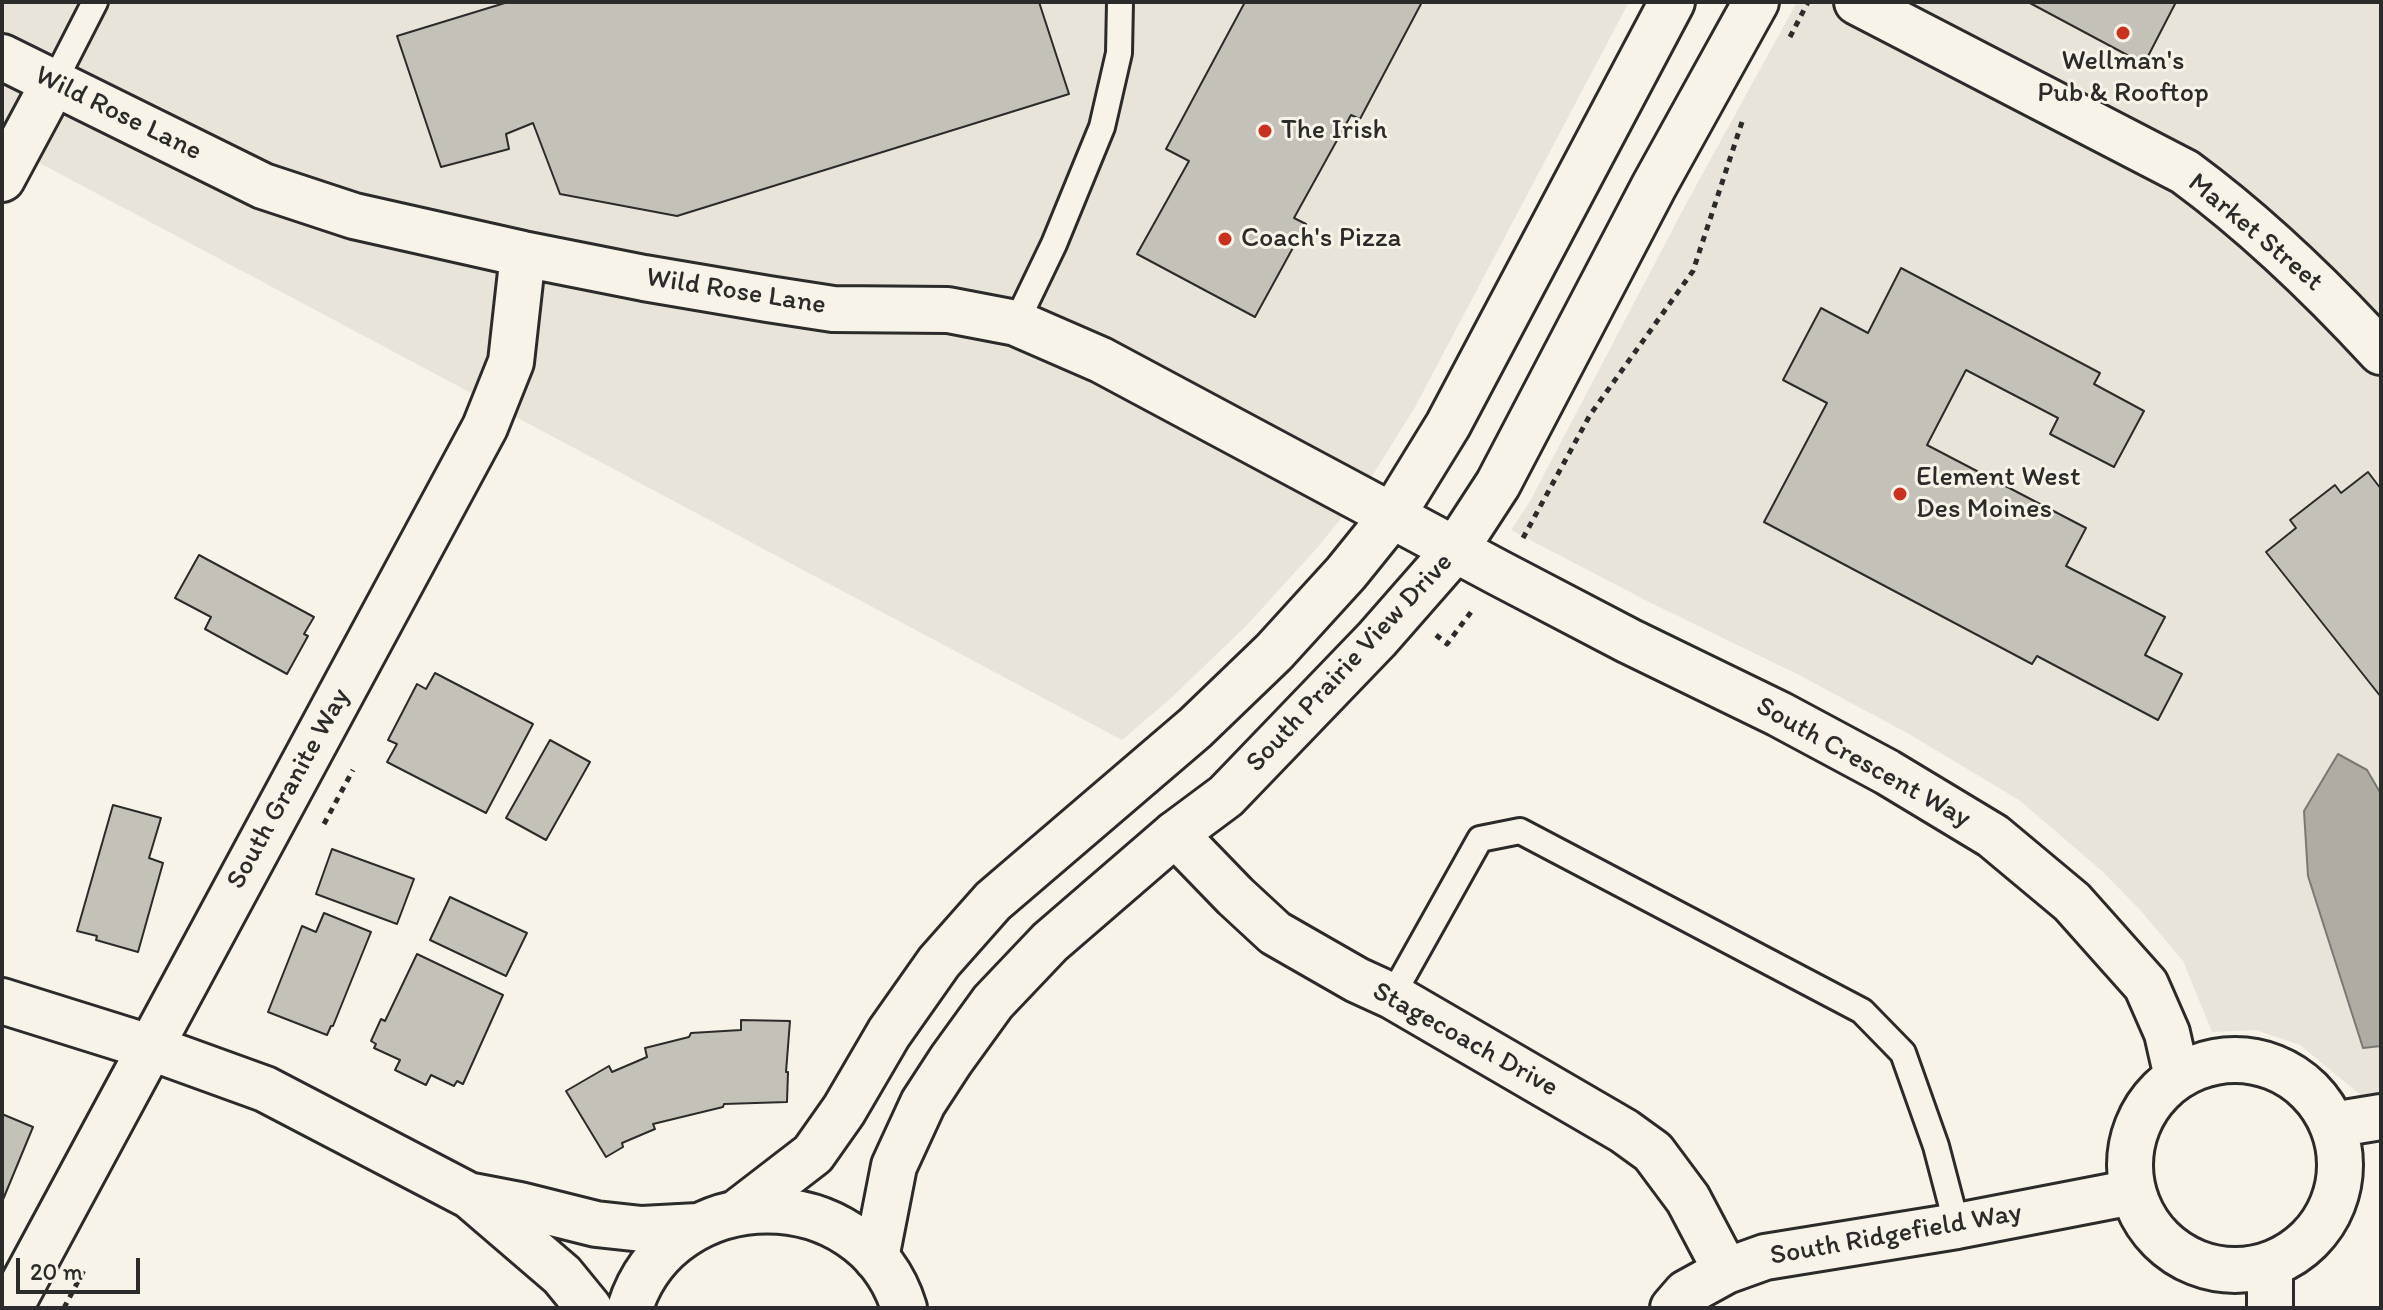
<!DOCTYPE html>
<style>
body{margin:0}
#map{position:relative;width:2383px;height:1310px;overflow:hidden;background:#f7f3e8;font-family:Itim,sans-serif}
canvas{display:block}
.frame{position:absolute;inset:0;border:4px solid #2b2b2b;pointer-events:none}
.scale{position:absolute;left:16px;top:1258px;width:124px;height:36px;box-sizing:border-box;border:4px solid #2b2b2b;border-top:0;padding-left:10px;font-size:24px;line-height:28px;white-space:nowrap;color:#2b2b2b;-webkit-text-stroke:6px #f7f3e8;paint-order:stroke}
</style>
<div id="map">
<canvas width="2383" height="1310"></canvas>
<div class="frame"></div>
<div class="scale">20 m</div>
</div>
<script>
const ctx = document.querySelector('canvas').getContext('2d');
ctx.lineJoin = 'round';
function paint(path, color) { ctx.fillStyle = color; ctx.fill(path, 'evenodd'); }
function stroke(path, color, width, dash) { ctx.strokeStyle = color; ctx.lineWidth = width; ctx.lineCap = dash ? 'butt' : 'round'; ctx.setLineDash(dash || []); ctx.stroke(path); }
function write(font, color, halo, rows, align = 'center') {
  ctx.font = font + ' Itim,sans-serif'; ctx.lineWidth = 6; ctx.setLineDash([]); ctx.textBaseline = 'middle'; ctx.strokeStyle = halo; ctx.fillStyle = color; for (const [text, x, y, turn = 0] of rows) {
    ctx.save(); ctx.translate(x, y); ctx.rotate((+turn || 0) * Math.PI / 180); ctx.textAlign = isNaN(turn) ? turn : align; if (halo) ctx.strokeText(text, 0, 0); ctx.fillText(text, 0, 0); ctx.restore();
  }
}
paint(new Path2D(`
 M2,2h1627l-214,405 -54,87 -44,54 -70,77 -77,74 -48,41 -1120,-597z
 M1797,2h584v1097l-13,2 -68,-56 -44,-15 -44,2 -29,-71 -42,-50 -39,-40 -83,-71 -110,-66 -110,-59 -150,-73 -138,-72 18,-27 157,-299z`), '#e8e4da');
const water = new Path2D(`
 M2338,754l29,16 14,24v252l-18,2 -55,-172 -4,-65z`);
paint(water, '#afaca4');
stroke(water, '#7a7874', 2);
const building = new Path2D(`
 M508,2h531l30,92 -392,122 -117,-22 -27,-71 -27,11 3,15 -68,18 -44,-131z
 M1245,2h177l-62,117 -9,-4 -57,103 12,6 -51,93 -118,-63 52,-93 -23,-12z
 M2028,2h148l-32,62z
 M1901,268l199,105 -6,11 50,27 -30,56 -64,-33 8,-16 -92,-48 -39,75 159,83 -20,38 99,51 -20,38 37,19 -24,46 -121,-64 -5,8 -268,-142 63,-119 -44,-23 38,-72 47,25z
 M2368,472l13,17v208l-115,-145 30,-24 -6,-8 45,-35 6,8z
 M199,555l115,62 -10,17 4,2 -21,38 -82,-45 6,-12 -36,-19z
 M435,673l98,51 -47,89 -99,-51 10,-18 -9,-4 29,-56 9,5z
 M550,740l40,22 -44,78 -40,-22z
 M113,805l48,13 -12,40 14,5 -25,89 -42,-12 1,-4 -20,-5z
 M332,849l82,30 -17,45 -81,-30z
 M450,897l77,36 -21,43 -76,-36z
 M324,913l47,19 -38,94h-2l-4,9 -59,-23 34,-86 14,6z
 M417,954l86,41 -40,89 -6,-3 -3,5 -23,-11 -5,10 -31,-15 5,-10 -26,-12 2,-4 -5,-3 10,-22 4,2z
 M741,1020l49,1 -4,51h2l-1,30 -63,2 -1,3 -70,17 2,5 -33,14 1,4 -17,10 -40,-66 43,-25 3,6 35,-15 -2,-9 44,-11 2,-4 50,-3z
 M2,1114l31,13 -31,75z`);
paint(building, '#c4c1b9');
stroke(building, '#2b2b2b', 2);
const service = new Path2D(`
 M53,84l42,-82
 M1016,323l38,-79 48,-117 17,-74 1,-51
 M1392,996l88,-157 40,-8 342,180 41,42 33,93 21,80`);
const minor = new Path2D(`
 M1857,2l328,170c72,53 136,115 196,180
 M2,57l261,129 91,30 169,38 121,24 124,21 65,10 115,1 68,13 85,37 398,213 130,68 150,73 108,58 106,64 79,66 74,83 21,48 10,44
 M2,179l51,-95
 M1175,834l60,62 40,37 82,47 35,16 232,135 29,21 35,47 38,72
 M2130 1165a105 105 0 1 1 210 0a105 105 0 1 1-210 0Z
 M2332,1125l49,-8
 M2261,1267l9,12v29
 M10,1308l475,-881 26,-65 12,-108
 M1673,1308l13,-15 40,-22 39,-14 192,-31 176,-34`);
const tertiary = new Path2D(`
 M2,1001l147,46 116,42 205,107 92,79 27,33
 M473,1196l47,9 76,19 46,5 56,-3
 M739,1211l74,-57 31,-44 45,-77 50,-71 54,-61 202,-173 79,-76 72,-79 46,-57 56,-91 224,-423
 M876,1258l18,-92 29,-63 28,-43 42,-58 57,-60 125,-108 51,-38 151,-157 78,-89 43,-66 156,-298 102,-184
 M630,1308c41,-130 234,-130 274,0`);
stroke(service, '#2b2b2b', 30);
stroke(minor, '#2b2b2b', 50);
stroke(tertiary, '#2b2b2b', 50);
stroke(new Path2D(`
 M1790,37l18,-35
 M1523,538l67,-123 103,-144 49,-149
 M1436,635l11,9 27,-36
 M324,824l29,-54
 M64,1308l20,-38`), '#2b2b2b', 5, [6, 6]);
stroke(service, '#f7f3e8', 24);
stroke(minor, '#f7f3e8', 44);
stroke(tertiary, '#f7f3e8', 44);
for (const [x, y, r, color] of [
 [2123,33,8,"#c8321e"],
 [1265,131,8,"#c8321e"],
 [1225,239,8,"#c8321e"],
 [1900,494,8,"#c8321e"]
]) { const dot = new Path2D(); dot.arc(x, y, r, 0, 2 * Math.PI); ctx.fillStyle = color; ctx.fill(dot); stroke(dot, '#f7f3e8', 3); }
write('28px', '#2b2b2b', '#f7f3e8', [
 ["Wellman's",2123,62,"center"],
 ["Pub & Rooftop",2123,94,"center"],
 ["The Irish",1281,131],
 ["Coach's Pizza",1241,239],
 ["Element West",1916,478],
 ["Des Moines",1916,510]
], 'left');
write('28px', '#2b2b2b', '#f7f3e8', [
 ["Wild Rose Lane",118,114,26],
 ["Market Street",2255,233,40],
 ["Wild Rose Lane",736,292,9],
 ["South Prairie View Drive",1350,663,-47],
 ["South Crescent Way",1863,763,29],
 ["South Granite Way",289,789,-61],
 ["Stagecoach Drive",1465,1040,29],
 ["South Ridgefield Way",1896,1235,-10]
]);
</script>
